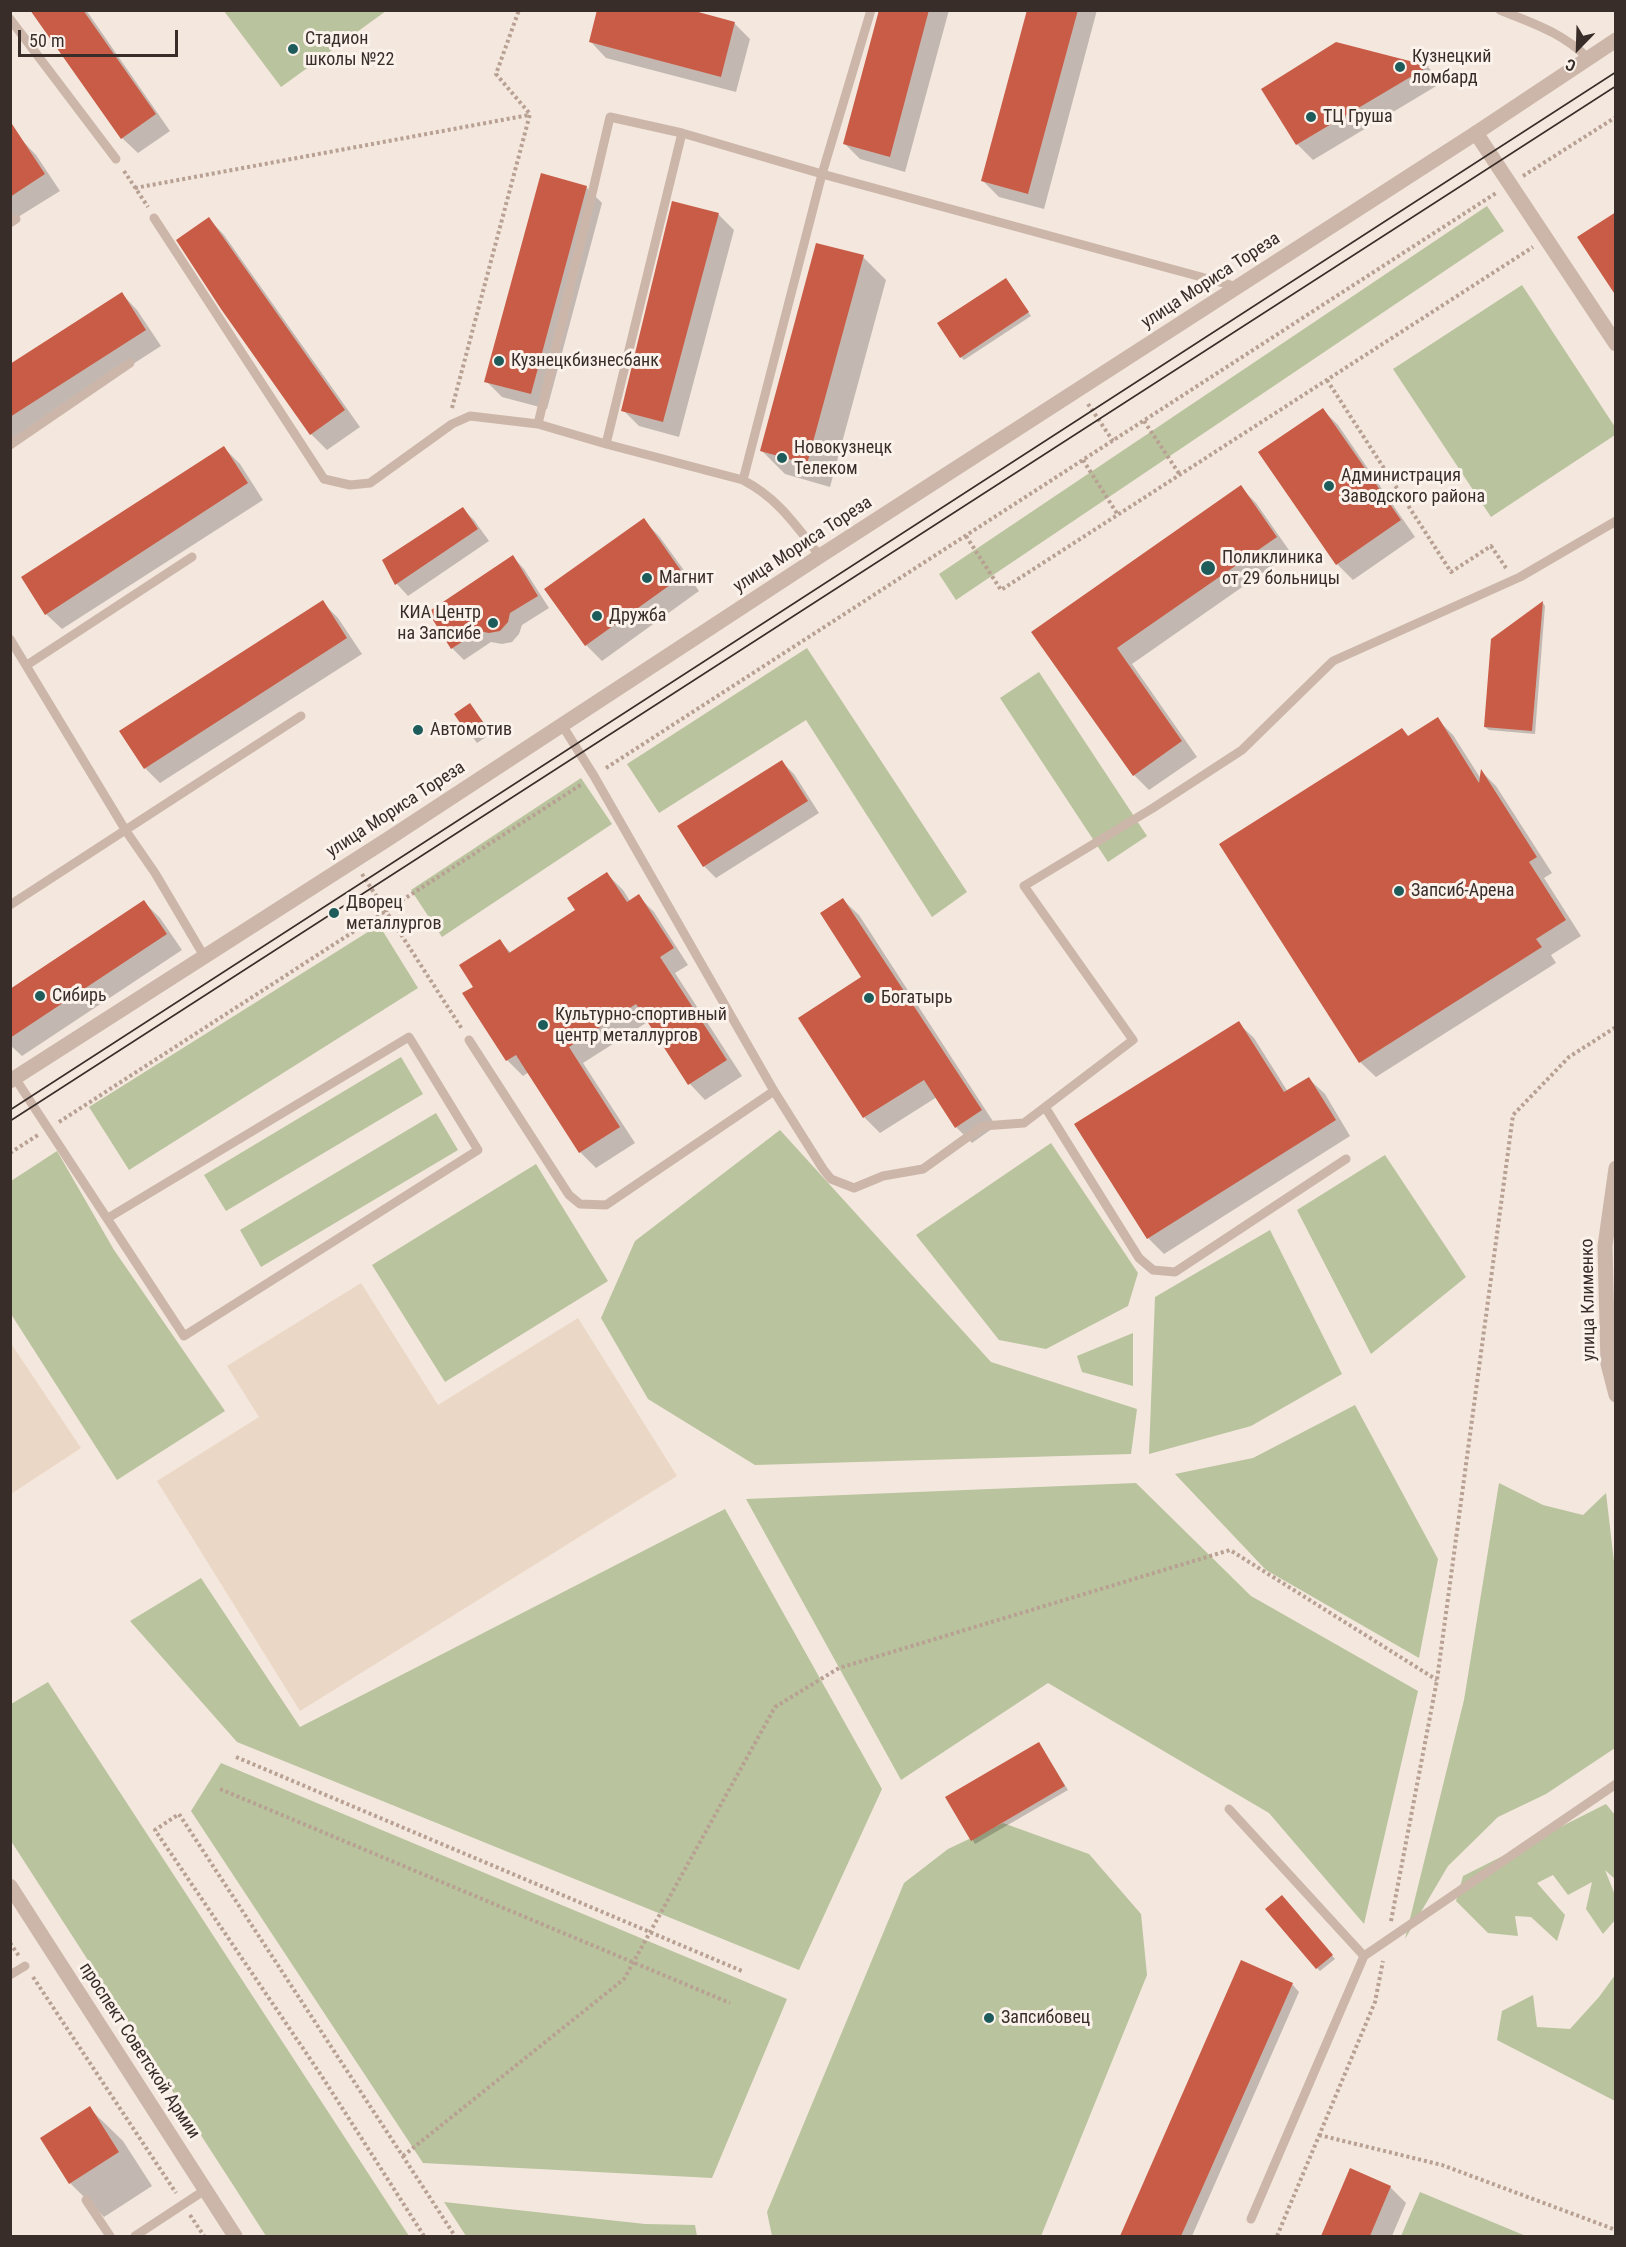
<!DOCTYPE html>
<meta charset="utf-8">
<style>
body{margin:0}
#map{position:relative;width:1626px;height:2247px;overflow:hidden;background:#f3e7de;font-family:"Roboto Condensed",sans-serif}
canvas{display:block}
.frame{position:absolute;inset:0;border:12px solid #392d29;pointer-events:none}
.north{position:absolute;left:1548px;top:18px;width:60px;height:60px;-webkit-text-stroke:4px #faf2eb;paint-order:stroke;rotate:203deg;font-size:16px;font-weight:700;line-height:24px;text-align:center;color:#392d29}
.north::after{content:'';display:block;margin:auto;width:21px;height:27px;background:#392d29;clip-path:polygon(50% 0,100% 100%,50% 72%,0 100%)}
.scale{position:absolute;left:18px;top:30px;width:160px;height:27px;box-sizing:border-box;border:3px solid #392d29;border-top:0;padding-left:8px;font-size:18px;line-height:21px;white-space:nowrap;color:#392d29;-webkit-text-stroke:4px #faf2eb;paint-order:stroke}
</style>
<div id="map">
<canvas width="1626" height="2247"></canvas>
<div class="frame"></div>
<div class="north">С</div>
<div class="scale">50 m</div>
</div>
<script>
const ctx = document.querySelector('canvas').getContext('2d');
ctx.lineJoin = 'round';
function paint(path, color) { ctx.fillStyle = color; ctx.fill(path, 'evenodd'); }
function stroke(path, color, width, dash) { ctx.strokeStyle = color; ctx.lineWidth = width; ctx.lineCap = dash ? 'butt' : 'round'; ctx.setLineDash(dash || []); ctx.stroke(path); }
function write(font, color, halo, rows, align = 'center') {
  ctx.font = font + ' "Roboto Condensed",sans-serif'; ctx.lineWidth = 6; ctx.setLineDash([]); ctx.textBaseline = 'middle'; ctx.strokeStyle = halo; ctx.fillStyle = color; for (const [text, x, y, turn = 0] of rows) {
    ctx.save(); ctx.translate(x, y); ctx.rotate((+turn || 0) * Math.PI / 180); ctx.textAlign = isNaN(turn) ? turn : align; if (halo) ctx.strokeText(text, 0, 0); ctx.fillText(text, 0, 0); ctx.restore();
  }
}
paint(new Path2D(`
 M224,11h162l-105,76z
 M1487,206l17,25 -548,369 -17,-26z
 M1522,285l93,142v8l-124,82 -98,-148z
 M807,648l160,244 -35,25 -126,-197 -147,93 -32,-49z
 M1039,672l108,164 -39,26 -108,-164z
 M581,778l31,46 -170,113 -31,-47z
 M379,925l39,63 -289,182 -40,-63z
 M401,1057l22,37 -197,117 -22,-36z
 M436,1113l22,37 -197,117 -21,-37z
 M780,1130l211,232 146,47 -6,45 -376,11 -107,-66 -47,-81 34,-77z
 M1051,1143l87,130 -10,33 -82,43 -47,-9 -83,-105z
 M57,1151l57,99 111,161 -108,69 -106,-166v-133z
 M1385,1155l81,122 -95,77 -74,-144z
 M536,1164l72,117 -163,101 -73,-117z
 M1270,1230l72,144 -91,52 -102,28 6,-157z
 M1133,1333v53l-51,-14 -5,-16z
 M1355,1405l83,154 -19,99 -153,-88 -91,-96 78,-16z
 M1136,1483l115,113 167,95 -54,233 -95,-111 -221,-130 -147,97 -155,-281z
 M1499,1483l44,22 40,10 23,-22 10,86 -1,169 -69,46 -48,23 -50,49 -43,73 59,-239z
 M725,1509l157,280 -83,181 -562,-228 -107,-121 71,-43 99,149z
 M48,1682l361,554h-143l-255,-395v-137z
 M221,1763l566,236 -75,179 -289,-15 -232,-352z
 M1606,1804l9,11v64l-10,-9 10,25v25l-12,14 -17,-25 6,-27 -24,13 -15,-20 -16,8 28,32 -8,26 -26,-24 -16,-1 3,20 -30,-3 -32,-32 7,-25z
 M1003,1823l86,31 52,60 6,61 -106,261h-269l-5,-24 137,-329 44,-34z
 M1615,1975v126l-118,-61 5,-29 31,-16 4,32 33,2 29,-32z
 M1420,2192l106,44h-125z
 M444,2202l201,22 50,1 2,11h-231z`), '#b9c39d');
paint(new Path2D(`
 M361,1283l77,122 140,-87 99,158 -377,235 -143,-230 102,-64 -32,-51z
 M10,1342l71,106 -70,46h-1z`), '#ebd7c5');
paint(new Path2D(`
 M32,10h54l84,121 -32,22 -16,-15z
 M685,10l50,14 15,15 -14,53 -130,-34 -15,-16z
 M880,10h69l-44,162 -45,-13 -16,-16z
 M1029,10h68l-53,199 -45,-12 -16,-16z
 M1337,43l91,24 15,15 -130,78 -16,-16z
 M21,139l15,16 24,36 -50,31v-77z
 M586,187l16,16 -55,206 -45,-12 -16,-16z
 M674,203l45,12 15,15 -55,207 -40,-11 -16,-16z
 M209,219l15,16 136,192 -33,23 -16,-16 -89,-126z
 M863,257l23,23 -56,207 -45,-13 -23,-23z
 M1009,283l22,33 -67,44 -3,-3z
 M122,294l15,16 24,36 -151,97v-77z
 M1323,410l15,15 77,112 -62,43 -16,-16z
 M224,448l16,16 23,36 -201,129 -16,-15z
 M1240,487l16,16 35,50 -159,111 65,93 -48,33 -15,-15 -100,-143z
 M462,508l12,12 15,21 -81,55 -11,-12 -13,-24z
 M643,520l16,16 40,55 -97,70 -16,-16 -40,-55z
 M513,557l11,12 25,39 -27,17 -3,9 -7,8 -10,2 -11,-2 -27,18 -12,-12 -22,-36z
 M322,602l16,16 24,36 -202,129 -15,-15z
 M1543,603l2,3 -10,128 -46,-4 -4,-3z
 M470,705l22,28 -15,10 -21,-29z
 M1437,719l16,16 28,44 1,-7 14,14 56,87 -8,5 37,58 -30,19 5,8 -180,114 -16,-15 42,-332 7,7z
 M782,762l12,12 25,39 -103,65 -12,-12 -25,-39z
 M607,874l16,16 7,11 8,-5 16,16 34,53 -13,8 67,103 -37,24 -15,-16 -41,-63 -66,42 52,80 -39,25 -16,-16 -51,-80 -6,4 -16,-16 -32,-73 25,-46 11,12 66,-42z
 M843,900l16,15 137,211 -24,17 -16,-16 -19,-30 -57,36 -15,-15 -65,-99 64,-41z
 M144,902l16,16 22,32 -160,106 -12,-11v-54z
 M1238,1023l16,15 34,54 21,-13 16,15 25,42 -186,118 -16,-16z
 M1039,1743l29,47 -93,54 -28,-47z
 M1285,1900l50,59 -15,12 -3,-3z
 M1242,1962l50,22 7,8 -107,244h-71z
 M89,2108l34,33 29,45 -48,31 -34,-34z
 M1351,2170l39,17 16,16 -14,33h-69z`), '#0003');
paint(new Path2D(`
 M30,10h53l73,104 -35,25z
 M597,10h94l44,12 -14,55 -132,-35z
 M879,10h50l-39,147 -47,-13z
 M1027,10h51l-50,184 -47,-13z
 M1336,42l93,24 -133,79 -35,-56z
 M10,121l35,53 -35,23z
 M541,173l46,13 -56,208 -47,-12z
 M672,201l47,12 -56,209 -42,-11z
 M1616,212v84l-39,-59z
 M209,217l136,193 -35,25 -89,-126 -45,-69z
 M816,243l48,12 -57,209 -47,-13z
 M1006,278l23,34 -69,46 -23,-35z
 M122,292l24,38 -136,87v-53z
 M1323,408l78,112 -65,45 -78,-113z
 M224,446l24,37 -203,132 -24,-38z
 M1241,485l36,52 -160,111 65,93 -49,35 -102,-144z
 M463,507l15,22 -83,56 -13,-25z
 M644,518l40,57 -99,71 -41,-57z
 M513,555l25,41 -28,17 -2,9 -8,9 -11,2 -10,-2 -28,18 -23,-37z
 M323,600l24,38 -203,131 -25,-38z
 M1543,601l-11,130 -48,-4 7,-88z
 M470,703l15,22 -16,11 -15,-22z
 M1438,717l41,66 2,-14 56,88 -8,5 37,58 -30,19 6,8 -183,116 -140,-219 183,-116 6,8z
 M782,760l26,41 -105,66 -26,-41z
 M607,872l20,30 12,-8 35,54 -14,9 67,103 -39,25 -52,-81 -67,43 51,80 -41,26 -63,-98 -10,6 -44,-68 11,-6 -14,-22 41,-26 9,14 66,-43 -8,-12z
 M843,898l139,212 -27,18 -31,-48 -61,38 -65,-100 63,-41 -41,-64z
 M144,900l23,34 -157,104v-49z
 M1239,1021l45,71 25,-15 27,43 -189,119 -73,-115z
 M1039,1742l26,44 -94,55 -26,-44z
 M1282,1895l51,60 -17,14 -51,-60z
 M1241,1960l52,23 -112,253h-61z
 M90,2106l29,46 -50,32 -29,-46z
 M1350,2168l41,18 -21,50h-49z`), '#c95c46');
stroke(new Path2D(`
 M124,171l24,36
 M1523,176l93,-59
 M135,188l394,-73
 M1327,380l124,192 40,-26 15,22
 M1088,404l25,37
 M452,408l78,-294 -34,-40 23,-64
 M1144,421l36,54
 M1083,460l35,55
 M966,536l35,54 532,-343
 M606,768l890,-575
 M362,874l100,155
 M59,1122l523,-338
 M10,1153l28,-18
 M236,1757l506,214
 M220,1789l510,214
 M1391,1921l46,-241 76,-565 56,-58 47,-30
 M10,1943l9,13
 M33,1977l143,216
 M1319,2135l123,30 174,65
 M403,2156l221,-177 151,-272 64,-39 391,-118 207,130
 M190,2215l14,21
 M424,2236l-103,-161 -166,-245 24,-16 276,422
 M1277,2236l98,-234 8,-41`), '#b8a093', 4, [3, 3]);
stroke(new Path2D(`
 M1500,10c34,14 61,22 88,48
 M10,19l106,140
 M154,218l170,261 26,6 20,-2 82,-59 18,-8 68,8 68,20 137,36c36,19 52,45 77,76
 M10,223l6,-4
 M538,424l72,-307 72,16 140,41 416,113
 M606,444l76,-311
 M10,445l120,-82
 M743,480l79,-306 49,-164
 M10,639l116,192 29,42 49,83
 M27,665l165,-108
 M562,725l32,51 180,315 49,78 8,10 23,9 29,-12 40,-7 60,-43 41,-3 109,-83 -109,-154 129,-78 89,-58 91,-89 187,-84 96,-56
 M10,905l291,-189
 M469,1040l100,155 11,9 26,1 168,-114
 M15,1078l169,258 294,-186 -69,-113 -301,181
 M1045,1107l94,151 14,12 22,2 171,-113
 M1229,1809l135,147
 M10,1975l15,-9
 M86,2200l24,36
 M1251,2219l113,-263 252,-172
 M135,2236l70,-46`), '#ccb6a9', 9);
stroke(new Path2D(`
 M1476,133l140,211
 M1616,1168l-11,78 3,118 8,31`), '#ccb6a9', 15);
stroke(new Path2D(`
 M10,1081l378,-242 432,-283 656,-423 140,-93
 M10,1886l225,350`), '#ccb6a9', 15);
stroke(new Path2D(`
 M10,1110l1606,-1038
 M10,1121l1606,-1035`), '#392d29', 1.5);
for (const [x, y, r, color] of [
 [293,49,6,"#1d5c5b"],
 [1400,67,6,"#1d5c5b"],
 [1311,117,6,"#1d5c5b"],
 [499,361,6,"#1d5c5b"],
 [782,458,6,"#1d5c5b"],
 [1329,486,6,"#1d5c5b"],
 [1208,568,8,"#1d5c5b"],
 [647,578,6,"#1d5c5b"],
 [597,616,6,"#1d5c5b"],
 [493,623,6,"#1d5c5b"],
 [418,730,6,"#1d5c5b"],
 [1399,891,6,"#1d5c5b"],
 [334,913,6,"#1d5c5b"],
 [40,996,6,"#1d5c5b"],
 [869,998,6,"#1d5c5b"],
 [543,1025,6,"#1d5c5b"],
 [989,2018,6,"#1d5c5b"]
]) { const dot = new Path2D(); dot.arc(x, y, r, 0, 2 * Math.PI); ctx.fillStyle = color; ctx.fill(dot); stroke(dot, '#faf2eb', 2); }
write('18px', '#392d29', '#faf2eb', [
 ["Стадион",305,39],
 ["школы №22",305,60],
 ["Кузнецкий",1412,57],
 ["ломбард",1412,78],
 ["ТЦ Груша",1323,117],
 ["Кузнецкбизнесбанк",511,361],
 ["Новокузнецк",794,448],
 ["Телеком",794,469],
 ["Администрация",1341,476],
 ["Заводского района",1341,497],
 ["Поликлиника",1222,558],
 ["от 29 больницы",1222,579],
 ["Магнит",659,578],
 ["КИА Центр",481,613,"right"],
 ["на Запсибе",481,634,"right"],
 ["Дружба",609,616],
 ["Автомотив",430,730],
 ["Запсиб-Арена",1411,891],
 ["Дворец",346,903],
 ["металлургов",346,924],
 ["Сибирь",52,996],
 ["Богатырь",881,998],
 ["Культурно-спортивный",555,1015],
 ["центр металлургов",555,1036],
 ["Запсибовец",1001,2018]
], 'left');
write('18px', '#392d29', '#faf2eb', [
 ["улица Мориса Тореза",1211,281,-33],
 ["улица Мориса Тореза",803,545,-33],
 ["улица Мориса Тореза",396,810,-33],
 ["улица Клименко",1589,1300,-91],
 ["проспект Советской Армии",139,2051,57]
]);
</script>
